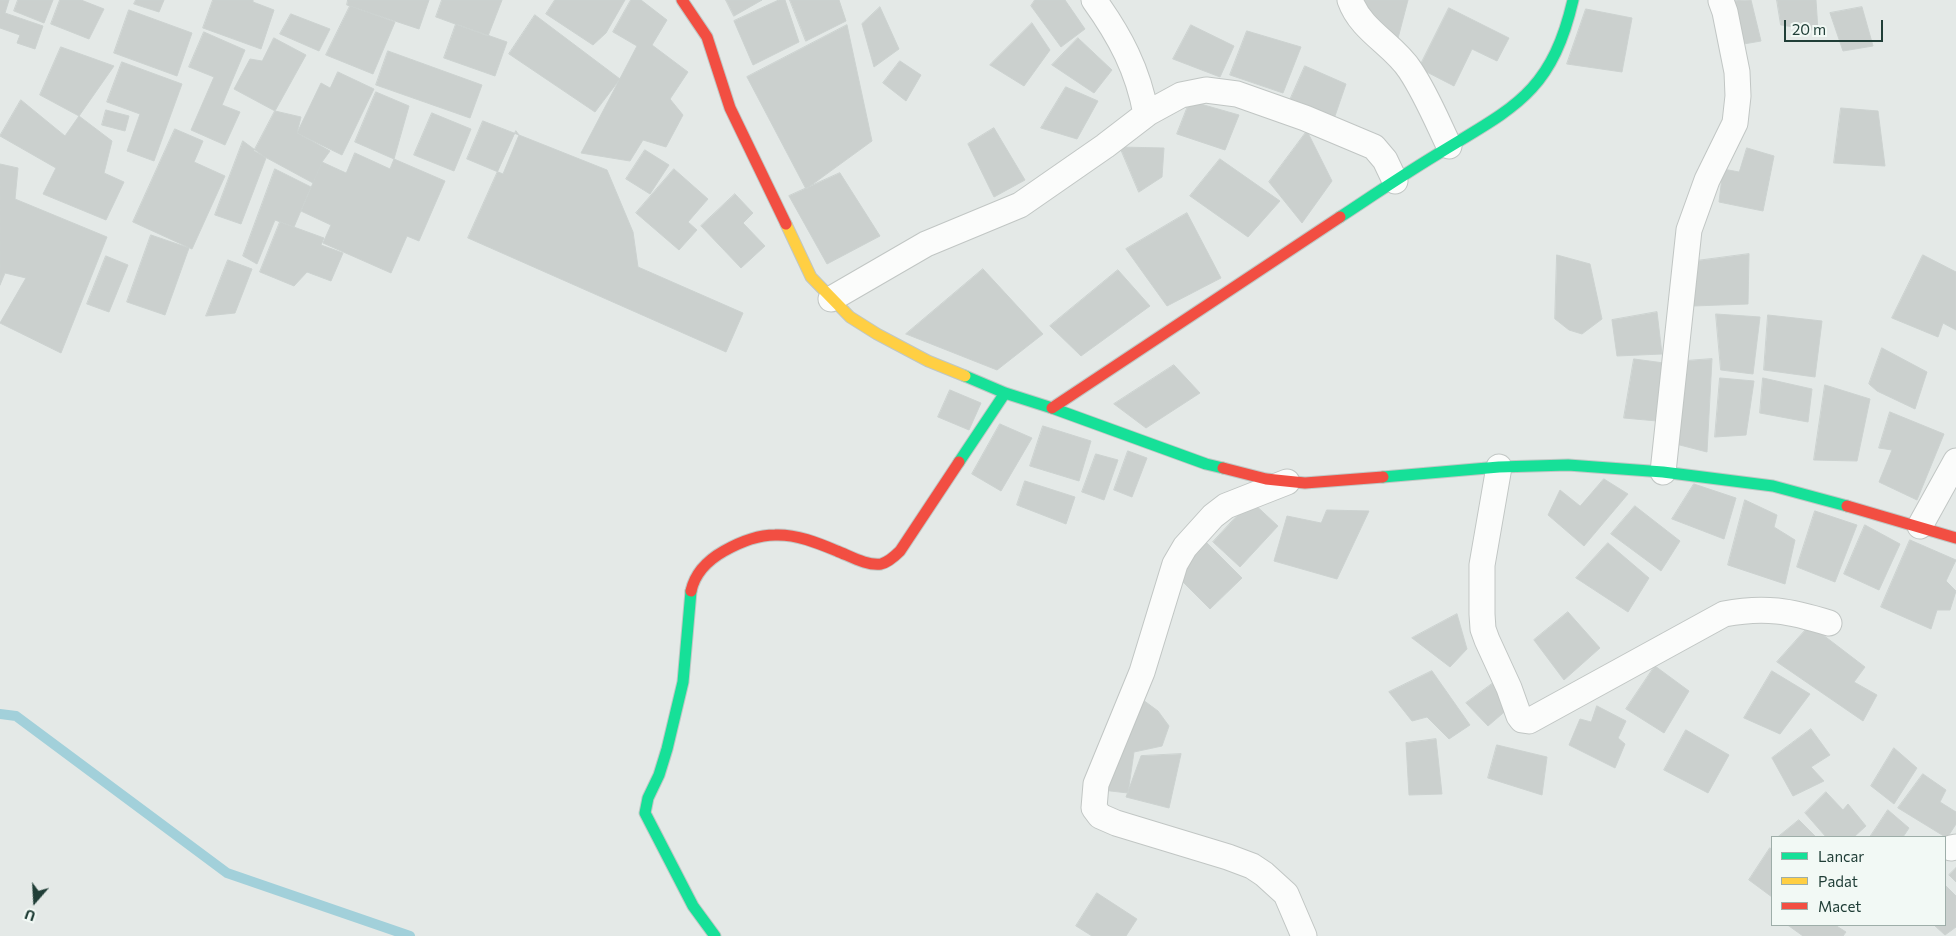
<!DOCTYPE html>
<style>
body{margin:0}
#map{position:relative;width:1956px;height:936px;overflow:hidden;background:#e4e9e7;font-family:Commissioner,sans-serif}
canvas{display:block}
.legend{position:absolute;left:1771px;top:836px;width:175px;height:90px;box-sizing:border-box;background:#f2f9f5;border:1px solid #9eaea9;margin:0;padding:6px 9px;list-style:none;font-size:15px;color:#203e37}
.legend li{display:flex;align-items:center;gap:10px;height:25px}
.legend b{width:25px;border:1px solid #9eaea9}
.north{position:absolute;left:10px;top:876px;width:50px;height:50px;-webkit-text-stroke:4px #f2f9f5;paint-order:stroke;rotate:199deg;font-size:14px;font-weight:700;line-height:20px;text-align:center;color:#203e37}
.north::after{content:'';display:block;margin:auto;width:18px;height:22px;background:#203e37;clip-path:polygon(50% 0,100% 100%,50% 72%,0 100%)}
.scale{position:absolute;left:1784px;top:20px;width:99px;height:22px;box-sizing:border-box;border:2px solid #203e37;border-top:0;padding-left:6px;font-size:15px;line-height:18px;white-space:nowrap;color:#203e37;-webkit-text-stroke:4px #f2f9f5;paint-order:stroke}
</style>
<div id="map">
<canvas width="1956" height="936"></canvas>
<ul class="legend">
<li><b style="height:6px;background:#16e098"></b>Lancar</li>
<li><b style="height:6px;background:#ffcf43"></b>Padat</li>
<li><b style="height:6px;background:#f24e42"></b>Macet</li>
</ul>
<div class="north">U</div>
<div class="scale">20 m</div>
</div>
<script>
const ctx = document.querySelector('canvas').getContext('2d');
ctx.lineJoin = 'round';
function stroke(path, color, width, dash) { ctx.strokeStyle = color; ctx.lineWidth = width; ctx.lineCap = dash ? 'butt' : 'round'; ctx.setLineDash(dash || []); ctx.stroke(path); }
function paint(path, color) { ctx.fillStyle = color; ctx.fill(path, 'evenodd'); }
stroke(new Path2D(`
 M0,714l16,2 211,157 183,63`), '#a2d0da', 10);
const building = new Path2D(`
 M0,0h9l-4,13 38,13 -8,23 -18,-6 3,-8 -20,-7z
 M18,0h35l-9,23 -30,-12z
 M60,0h21l23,9 -15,30 -38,-15z
 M136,0h28l-5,12 -25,-8z
 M213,0h40v2l21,8 -13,39 -58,-21z
 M348,0h81l-10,29 -72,-24z
 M442,0h60l-14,36 -52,-19z
 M555,0h70l-19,33 -13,12 -47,-31z
 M631,0h10l26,20 -15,25 36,27 -18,27 13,16 -17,32 -23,-7 -13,21 -49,-8 56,-107 -24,-14z
 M726,0h36l-28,16z
 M779,0h6l14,42 -46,23 -19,-44z
 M790,0h49l7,21 -40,20z
 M1035,0h30l20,29 -24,18 -30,-41z
 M1358,0h50l-11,42z
 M1751,0l10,41 -29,5 -8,-44z
 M1777,0h39l2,31 -37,-6z
 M350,6l45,16 -22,52 -47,-19z
 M880,7l19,42 -25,18 -12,-43z
 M1862,7l11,39 -30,5 -13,-38z
 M1449,8l60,30 -12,23 -25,-12 -18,37 -35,-18z
 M1586,9l46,9 -10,54 -55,-8z
 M129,10l63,23 -15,43 -63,-23z
 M291,14l39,15 -11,22 -39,-17z
 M535,15l85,64 -25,33 -86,-58z
 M1032,23l18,27 -26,36 -34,-21z
 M456,24l51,18 -12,34 -51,-18z
 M847,25l25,116 -66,48 -59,-112z
 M1191,25l43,21 -14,31 -47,-18z
 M1247,31l54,16 -18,46 -53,-18z
 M204,32l41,18 -23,55 18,7 -15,33 -34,-15 23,-53 -25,-10z
 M274,38l32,17 -31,56 -41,-22 16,-30 12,2z
 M1078,38l34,32 -18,23 -42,-28z
 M61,47l53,19 -35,50 -39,-21z
 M388,51l94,34 -12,33 -94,-33z
 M900,61l21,14 -15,26 -23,-18z
 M122,62l60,22 -28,77 -27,-10 13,-37 -33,-12z
 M1305,66l41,18 -11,32 -45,-16z
 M338,72l36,17 -32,66 -45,-22 24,-50 9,5z
 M1066,87l32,14 -21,38 -36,-11z
 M376,92l33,14 -15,53 -39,-17z
 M21,100l44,36 14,-20 33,25 -8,32 20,9 -18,38 -63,-26 13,-26 -56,-32z
 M1190,101l49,14 -14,35 -48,-16z
 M1841,108l37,3 7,55 -51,-3z
 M106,110l23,6 -4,15 -23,-6z
 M275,111l26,6 -4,16 33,18 -8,11 -9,21 -59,-32z
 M432,113l39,16 -17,42 -40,-16z
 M483,121l36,14 -16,39 -36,-15z
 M994,128l31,52 -31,17 -26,-53z
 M175,129l28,12 -9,21 31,14 -33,73 -59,-27z
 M516,131l3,4 88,35 26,62 5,35 105,46 -17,39 -258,-114z
 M1307,131l25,50 -30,42 -33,-41z
 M243,141l23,17 -25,66 -26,-9z
 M1120,147l44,1 -2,29 -23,15z
 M1747,148l27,8 -11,55 -44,-9 4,-33 16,3z
 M645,150l24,15 -19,29 -24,-15z
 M355,153l35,16 4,-10 51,22 -26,60 -12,-5 -16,37 -68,-30 8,-18 -30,-14 21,-49 24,11z
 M1220,159l60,42 -32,36 -58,-41z
 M0,164l18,4 -3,31 92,38 -46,116 -61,-30 26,-45 -21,-5 -5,12z
 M275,169l36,18 -17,40 -19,-7 -18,44 -14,-8z
 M674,169l34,30 -20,23 9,8 -18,20 -43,-37z
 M840,173l40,63 -53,28 -38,-68z
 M735,194l18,19 -10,10 22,23 -24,22 -40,-42z
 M1187,213l34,65 -54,28 -41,-57z
 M280,222l44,16 -3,7 22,8 -12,28 -24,-9 -13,14 -34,-14z
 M151,235l38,13 -24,67 -38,-13z
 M1749,254l-1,50 -55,2 3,-45z
 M1557,255l33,9 12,55 -20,15 -13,-4 -14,-11z
 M1923,255l33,17v58l-13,-7 -5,14 -46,-19z
 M106,256l22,9 -19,47 -22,-8z
 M228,260l24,9 -17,44 -29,3z
 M983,269l60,65 -46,36 -91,-36z
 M1118,270l32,36 -69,50 -31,-30z
 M1657,312l5,42 -45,2 -5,-36z
 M1716,314l44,3 -7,57 -32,-4z
 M1768,315l54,6 -7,56 -51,-7z
 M1882,348l45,24 -12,37 -38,-18 -8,-7z
 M1634,359l30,4 -7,58 -33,-3z
 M1712,359l-5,93 -31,-8 9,-83z
 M1174,365l26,28 -54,35 -32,-24z
 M1720,378l34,3 -8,54 -31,2z
 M1763,378l49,11 -4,33 -48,-9z
 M1825,385l45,14 -13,62 -43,-1z
 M950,390l31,13 -12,27 -31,-13z
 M1890,412l54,22 -27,66 -38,-18 13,-32 -13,-2z
 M1000,424l32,14 -31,53 -29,-17z
 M1043,426l48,15 -12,40 -49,-15z
 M1128,451l19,7 -15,39 -18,-7z
 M1096,454l22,6 -14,40 -22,-8z
 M1604,479l24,15 -44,52 -36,-31 12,-25 20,16z
 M1025,481l50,16 -9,27 -49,-19z
 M1694,484l42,14 -12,41 -52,-20z
 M1745,500l32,15 -3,12 21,13 -10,44 -57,-19z
 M1251,501l27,25 -38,41 -27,-25z
 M1635,506l45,35 -19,30 -50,-37z
 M1327,510l42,1 -32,68 -63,-18 13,-45 34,7z
 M1815,511l42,14 -22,57 -38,-15z
 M1865,525l35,19 -21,46 -35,-16z
 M1910,540l46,20 -10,21 10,10 -6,19h-13l-6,19 -50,-22z
 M1206,542l36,36 -32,31 -36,-36z
 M1608,543l41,35 -21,34 -52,-34z
 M1568,612l32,36 -36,32 -30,-40z
 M1457,614l10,35 -17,18 -38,-29z
 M1810,625l55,42 -11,15 23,13 -14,26 -86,-59z
 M1655,666l34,25 -25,42 -38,-24z
 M1432,671l38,54 -21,14 -22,-22 -15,4 -23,-29z
 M1772,671l38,23 -30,40 -36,-16z
 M1496,681l13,27 -21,18 -22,-23z
 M1139,697l19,14 11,15 -7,20 -28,6 -6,41 -26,-3z
 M1597,706l29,15 -8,17 7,6 -10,24 -46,-23 11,-26 11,3z
 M1811,729l19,26 -19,12 13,14 -31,15 -21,-38z
 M1686,730l43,25 -21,38 -44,-23z
 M1436,739l6,55 -33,1 -3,-52z
 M1497,745l50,12 -5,38 -54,-17z
 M1894,748l23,20 -23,36 -23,-18z
 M1181,754l-12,54 -43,-11 15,-41z
 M1923,774l23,16 -6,12 16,10v12l-9,14 -49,-30z
 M1826,792l17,18 5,-6 18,22 -12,11h-28l-21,-24z
 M1888,810l21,18 -6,9h-33z
 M1799,820l17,17h-38z
 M1770,848l2,3v46l-23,-17z
 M1956,868v14l-7,-7z
 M1945,885l11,11v31l-11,8 -11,-10h11z
 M1097,893l40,26 -11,17h-34l-16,-10z
 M1790,925h45l11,7 -3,4h-40l-14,-10z`);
paint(building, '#cbd0ce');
stroke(building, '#ccd2d0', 1);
const street = new Path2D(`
 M1094,0c26,36 44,70 52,114
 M1350,0c11,31 43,44 60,70 16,24 27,51 39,76
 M831,299l95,-55 94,-39 85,-59 43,-33 33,-18 25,-5 31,4 68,24 69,29 11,13 10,21
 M1499,467l-17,98v49l1,15 4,11 22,48 10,28 3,4 7,1 195,-107c41,-8 66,-3 105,9
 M1663,472l26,-242 18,-50 28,-57 3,-27 -1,-24 -12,-60 -4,-11
 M1287,482l-61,24 -13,10 -28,31 -10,17 -33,108 -46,112 -2,24 6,8 16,7 112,34 24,9 12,8 22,20 18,42
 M1920,526l36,-65
 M1951,848l5,-1`);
const fast = new Path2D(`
 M1340,217c32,-21 63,-42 96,-62 76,-47 115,-60 137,-155
 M965,376l40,17 47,15 154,56 17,4
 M959,462l46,-69
 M1383,477l116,-10 69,-2 95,7 110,14 74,20
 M691,591l-8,91 -16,67 -8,26 -11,23 -3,15 48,93 22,30`);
const slow = new Path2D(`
 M786,224l25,53 39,40 27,17 51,27 37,15`);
const jam = new Path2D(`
 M682,0l25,37 23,71 56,116
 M1052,408l288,-191
 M1223,468l43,11 39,4 78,-6
 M1847,506l109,32
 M691,591c4,-18 17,-31 33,-40 16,-9 32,-16 51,-16 21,-1 43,8 62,16 13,5 30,15 44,13 8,-2 14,-8 19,-13l59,-89`);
stroke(street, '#c1c6c4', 27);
stroke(fast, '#bfc7c4', 13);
stroke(slow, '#bfc7c4', 13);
stroke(jam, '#bfc7c4', 13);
stroke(street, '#fbfcfb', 25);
stroke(fast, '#16e098', 11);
stroke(slow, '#ffcf43', 11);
stroke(jam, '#f24e42', 11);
</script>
